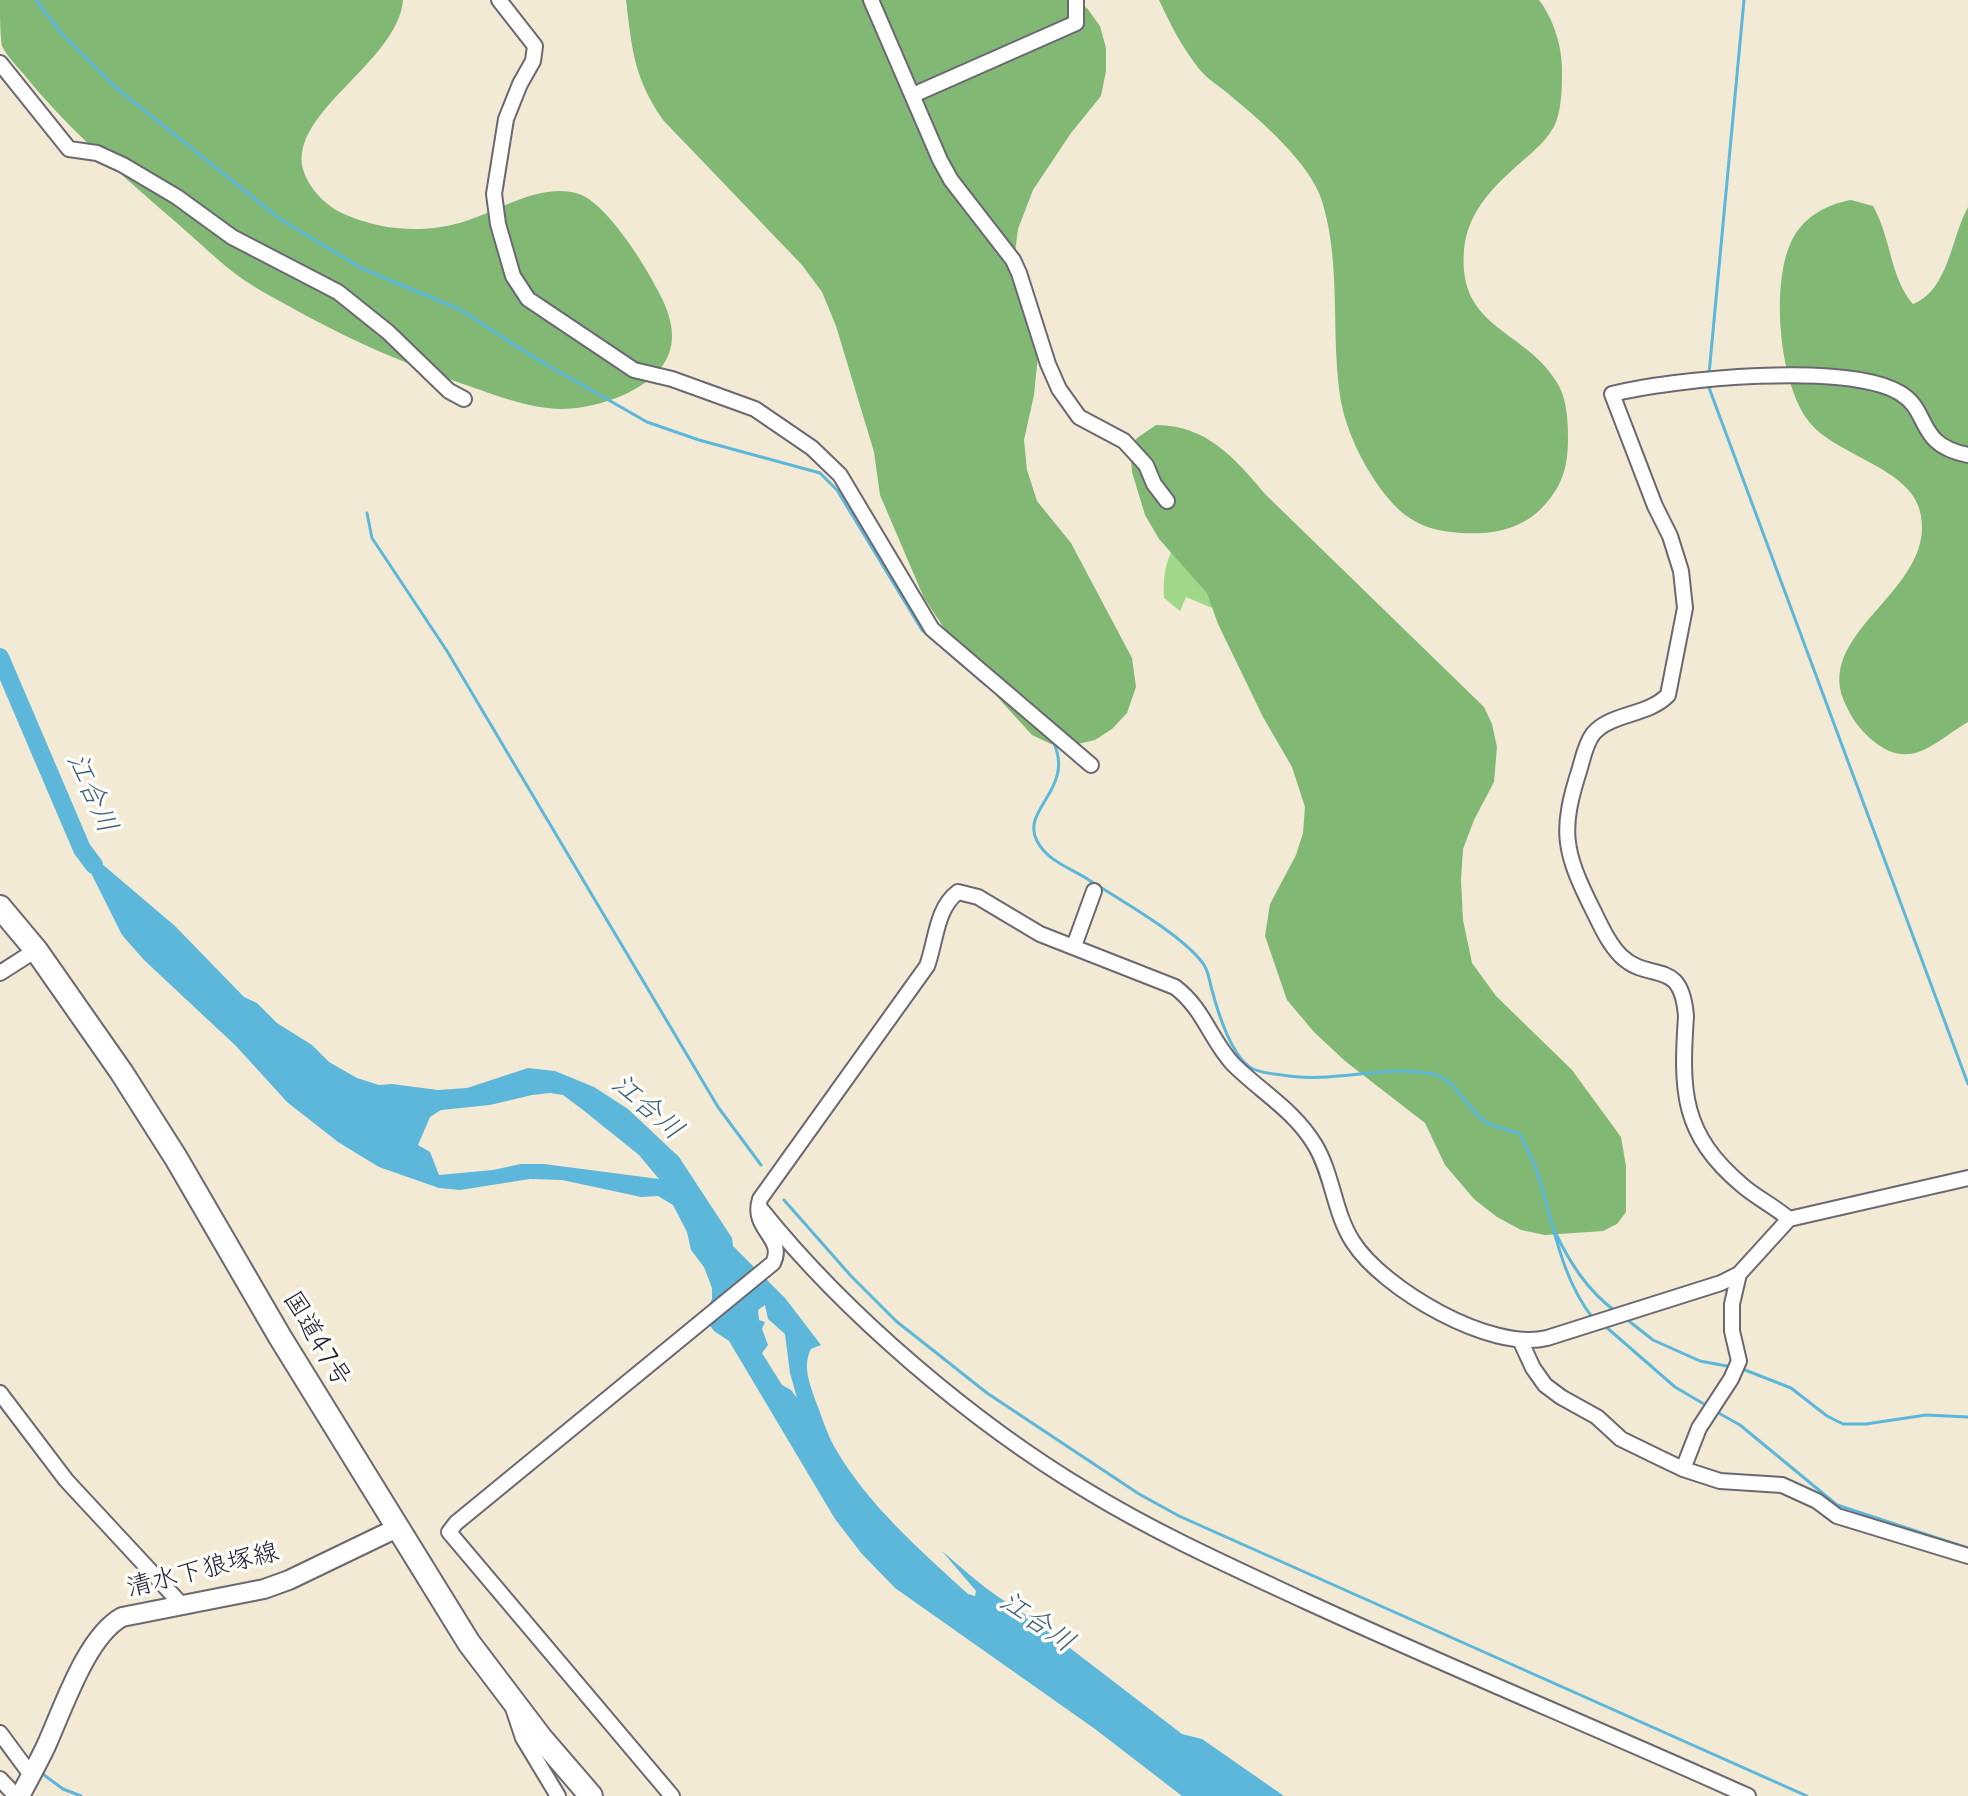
<!DOCTYPE html>
<meta charset="utf-8">
<style>
body{margin:0}
canvas{display:block;background:#f2ead4}
</style>
<canvas width="1968" height="1796"></canvas>
<script>
const ctx = document.querySelector('canvas').getContext('2d');
ctx.lineJoin = 'round';
function paint(path, color) { ctx.fillStyle = color; ctx.fill(path, 'evenodd'); }
function stroke(path, color, width, dash) { ctx.strokeStyle = color; ctx.lineWidth = width; ctx.lineCap = dash ? 'butt' : 'round'; ctx.setLineDash(dash || []); ctx.stroke(path); }
function write(font, color, halo, rows, align = 'center') {
  ctx.font = font + ' Mynerve,"Klee One",sans-serif'; ctx.lineWidth = 7; ctx.setLineDash([]); ctx.textBaseline = 'middle'; ctx.strokeStyle = halo; ctx.fillStyle = color; for (const [text, x, y, turn = 0] of rows) {
    ctx.save(); ctx.translate(x, y); ctx.rotate((+turn || 0) * Math.PI / 180); ctx.textAlign = isNaN(turn) ? turn : align; if (halo) ctx.strokeText(text, 0, 0); ctx.fillText(text, 0, 0); ctx.restore();
  }
}
paint(new Path2D(`
 M1179,538l45,75 -38,-16 -6,14 -16,-13c-1,-24 2,-40 15,-60z`), '#a1d788');
paint(new Path2D(`
 M0,0h403c-5,62 -114,112 -100,169 5,19 24,38 41,45 38,17 82,20 122,7 35,-11 75,-39 113,-27 27,9 65,69 78,95 14,25 24,55 3,80 -20,25 -67,40 -99,40 -35,-1 -65,-14 -98,-25 -65,-23 -118,-46 -178,-80 -14,-8 -28,-15 -41,-24 -23,-16 -44,-37 -66,-56 -53,-46 -107,-92 -152,-147 -7,-9 -19,-20 -24,-31 -2,-11 -2,-33 -2,-46z
 M626,0h441l20,8 13,18 6,22v23l-5,25 -30,37 -38,57 -15,39 -3,24 21,73 2,30 -4,39 -10,45 3,30 10,31 34,42 61,115 4,29 -9,26 -15,16 -17,11 -26,6 -18,-2 -19,-9 -62,-68 -46,-69 -44,-103 -6,-43 -38,-126 -14,-34 -20,-27 -139,-145c-29,-42 -31,-70 -37,-120z
 M1159,0h380c14,18 23,46 23,69 0,17 0,37 -6,53 -6,15 -19,26 -30,36 -30,26 -58,51 -62,92 -7,81 64,79 95,136 8,15 9,36 9,52 0,25 -4,44 -20,63 -25,32 -65,36 -104,30 -30,-5 -47,-20 -64,-43 -18,-25 -33,-56 -39,-86 -11,-66 1,-136 -19,-201 -12,-38 -61,-80 -91,-105 -10,-9 -23,-16 -31,-26 -17,-21 -30,-46 -41,-70z
 M1851,200l22,6c18,31 17,72 40,98 36,-14 38,-67 55,-97v515c-33,19 -57,51 -96,18 -14,-12 -21,-23 -28,-39 -30,-72 99,-114 75,-193 -13,-42 -88,-54 -112,-89 -28,-39 -37,-138 -14,-181 12,-22 35,-34 58,-38z
 M1156,425c50,0 79,33 109,69l219,213 8,17 5,23 -3,35 -20,38 -11,29 -2,31 2,40 9,43 24,33 76,74 49,67 5,29v46l-9,12 -14,7 -58,4 -24,-5 -24,-13 -23,-18 -29,-34 -20,-42 -80,-62 -31,-29 -27,-32 -22,-64 5,-32 26,-49 7,-22 2,-26 -13,-40 -29,-50 -45,-93 -11,-31 -48,-54 -14,-24 -13,-43 -2,-24 7,-10z`), '#80b874');
paint(new Path2D(`
 M75,841l100,85 69,71 13,6 20,20 35,22 17,17 28,16 22,7 13,-1 46,6 29,-2 61,-20 27,3 39,16 34,22 51,48 53,81 1,8 52,52 36,47 -10,4c-9,18 -1,35 5,53 6,15 11,32 19,46 33,57 85,102 133,146l7,2 1,-5 -34,-40c19,16 37,33 58,47 23,16 47,28 66,47l116,89 20,5 82,57h-102l-87,-67 -200,-141 -33,-34 -27,-35 -106,-178 -15,-10 -10,-14 8,-18v-11l-8,-21 -13,-17 -4,-18 -14,-27 -15,-9 -17,1 -79,-17 -32,-1 -70,11 -21,-2 -60,-21 -41,-25 -51,-40 -51,-56 -92,-86 -22,-25zM550,1093l13,2 20,15 56,45 20,24 -115,-15h-23l-28,6 -54,5 -9,-23 -12,-7 12,-28 11,-7 49,-5 42,-10zM765,1305l3,14 17,15 5,39 7,25 -6,-8 -9,-5 -20,-32 6,-8 -6,-16 3,-7 -6,-2 -1,-10z`), '#5db7da');
stroke(new Path2D(`
 M36,0l25,33 53,53 166,133 83,50 96,40 76,49 112,64 52,18 121,33 17,17 85,140 64,55
 M1709,374l35,-374
 M1708,385l260,699
 M367,513l5,25 75,113 271,456 43,58
 M1004,700l40,34
 M1053,741c23,48 -33,68 -16,100 11,21 34,27 52,39 33,21 90,53 113,82 7,8 7,19 10,28 6,23 20,68 41,79 9,4 20,5 29,6 51,9 102,-11 151,-1 23,5 34,36 53,48 9,6 24,8 34,12 5,11 11,23 16,35 17,50 23,105 56,148
 M784,1200l67,76 45,45 91,72 152,101 40,22 628,280
 M1555,1232c15,31 32,58 60,79
 M1625,1318l28,22 47,21 32,6
 M1605,1326l70,61 34,20
 M1740,1368l51,20 36,28 16,8h23l60,-9 42,2
 M1715,1411l25,14 97,80 131,43
 M40,1772l23,17 18,7`), '#5db7da', 3);
stroke(new Path2D(`
 M0,657l82,192 12,16`), '#5db7da', 18);
const minor = new Path2D(`
 M499,0l36,46 -2,15 -13,23 -14,35 -12,75 4,30 15,52 15,23 106,71 38,9 83,30 57,39 28,27 92,154 159,136
 M871,0l69,160 11,20 62,80 6,13 29,91 11,25 20,28 45,24 22,24 8,19 13,17
 M0,63l69,86 28,4 26,12 54,32 55,40 106,55 50,40 61,59 15,8
 M913,95l163,-72v-23
 M1074,946l20,-55
 M0,973l36,-23
 M761,1209c84,105 212,214 328,283 69,42 143,75 216,109 146,67 296,129 443,195
 M1789,1219c-15,-13 -32,-21 -46,-33 -62,-52 -62,-95 -57,-170 -5,-60 -36,-32 -65,-60 -13,-13 -21,-32 -29,-48 -29,-58 -32,-78 -12,-140 3,-11 6,-25 13,-34 17,-21 55,-18 75,-39l17,-87 -4,-37 -11,-35 -15,-30 -43,-112c60,-15 235,-33 288,-1 31,18 15,52 68,62
 M1521,1342l12,26 12,17 16,12 36,20 24,22 39,19 23,11 37,12 62,4 35,16 20,15 131,40
 M0,1393l66,87 116,125
 M1683,1469l16,-41 32,-49 8,-18 -7,-30v-27l7,-30
 M513,1708l10,30 35,58
 M0,1733l31,42
 M0,1779l16,17
 M672,1796l-223,-264 7,-9 317,-260c13,-25 -23,-34 -13,-64l167,-233c9,-24 9,-58 31,-74l20,5 62,37 135,53c29,22 35,52 58,77 28,28 61,46 82,81 18,30 19,68 38,97 30,47 138,110 194,96l174,-55 18,-9 50,-55 179,-41`);
const major = new Path2D(`
 M20,1796c9,-17 18,-33 26,-50 17,-37 40,-109 76,-129l142,-28 25,-9 108,-52`);
const highway = new Path2D(`
 M0,907l36,43 86,123 54,85 104,179 189,306 72,95 50,58`);
stroke(minor, '#6b6871', 18);
stroke(major, '#6b6871', 22);
stroke(highway, '#6b6871', 26);
stroke(minor, '#fff', 14);
stroke(major, '#fff', 18);
stroke(highway, '#fff', 22);
write('26px', '#22223b', '#fdfcf7', [
 ["国道47号",315,1340,59],
 ["清水下狼塚線",203,1572,-14]
]);
write('italic 28px', '#3a5e7b', '#fdfcf7', [
 ["江合川",90,794,66],
 ["江合川",646,1109,41],
 ["江合川",1036,1624,35]
]);
</script>
